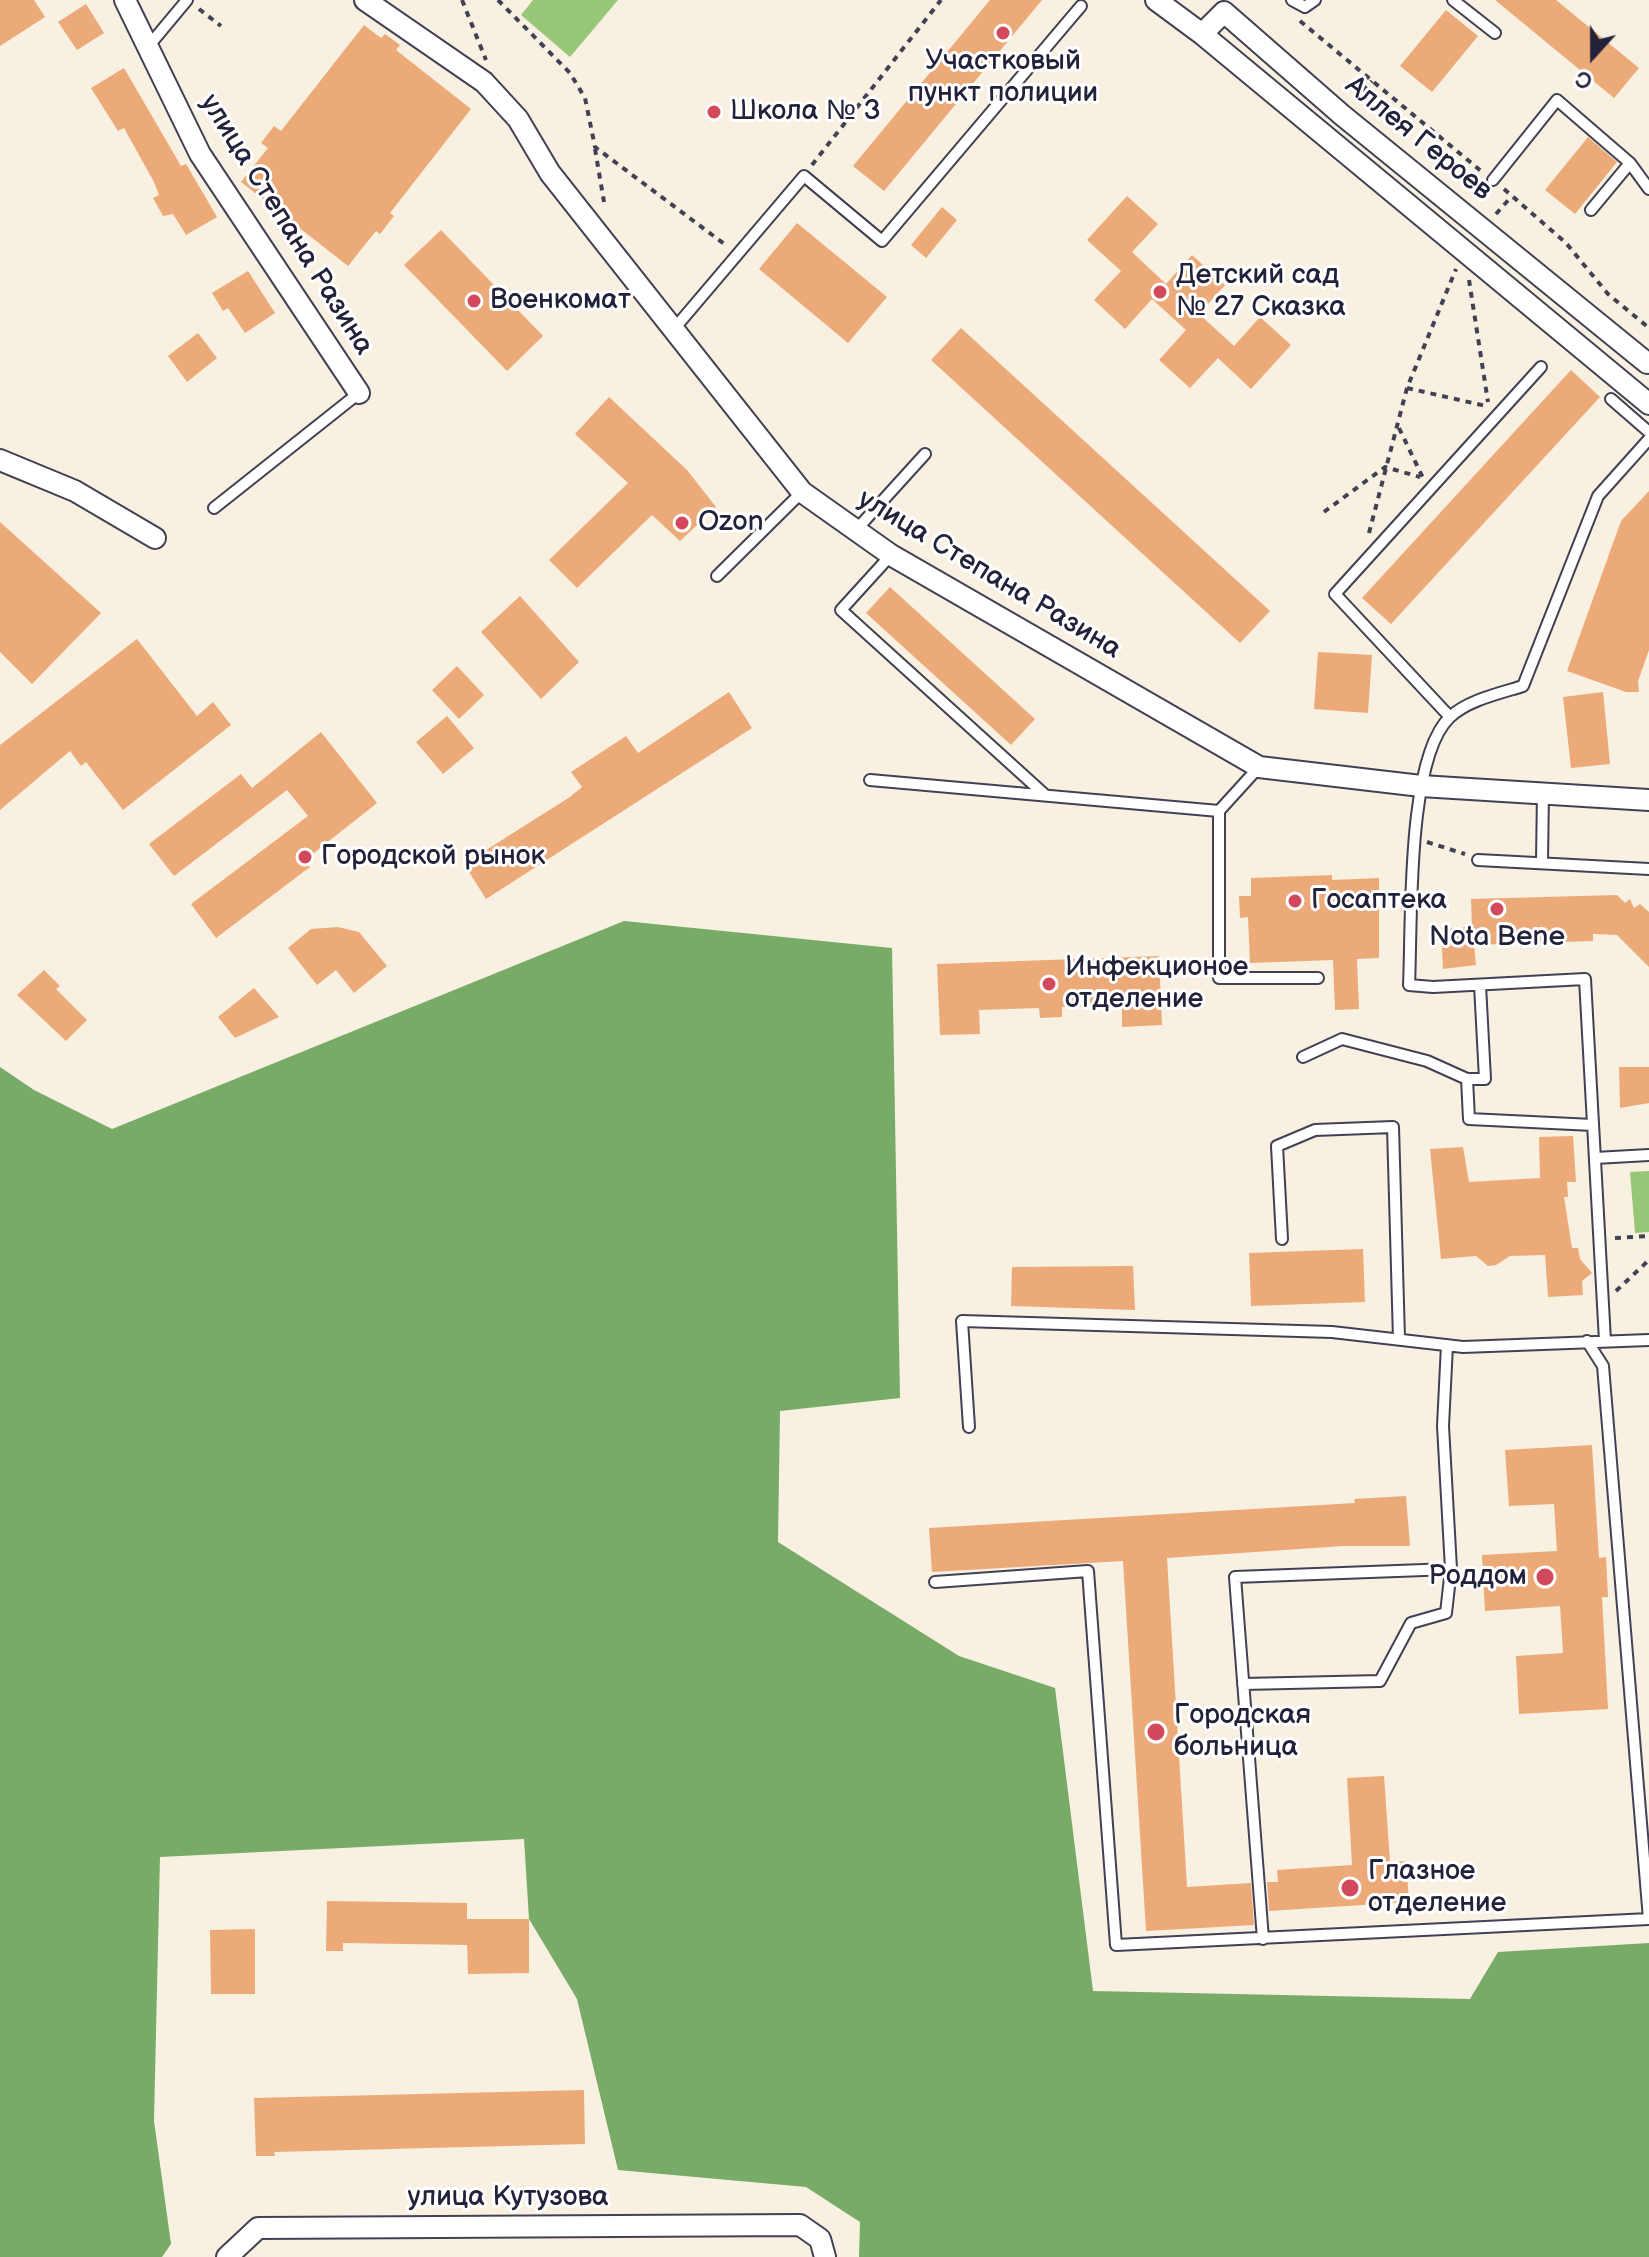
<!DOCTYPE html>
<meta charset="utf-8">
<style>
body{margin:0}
#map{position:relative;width:1649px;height:2257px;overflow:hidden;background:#f8f0e1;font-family:"Balsamiq Sans",sans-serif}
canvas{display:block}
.north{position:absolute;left:1553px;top:16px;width:80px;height:80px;-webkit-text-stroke:6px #fff;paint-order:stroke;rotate:201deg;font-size:22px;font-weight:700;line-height:32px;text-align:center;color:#22223b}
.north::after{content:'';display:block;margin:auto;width:28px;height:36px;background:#22223b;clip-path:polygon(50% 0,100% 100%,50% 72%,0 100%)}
</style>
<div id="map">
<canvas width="1649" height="2257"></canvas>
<div class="north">С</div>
</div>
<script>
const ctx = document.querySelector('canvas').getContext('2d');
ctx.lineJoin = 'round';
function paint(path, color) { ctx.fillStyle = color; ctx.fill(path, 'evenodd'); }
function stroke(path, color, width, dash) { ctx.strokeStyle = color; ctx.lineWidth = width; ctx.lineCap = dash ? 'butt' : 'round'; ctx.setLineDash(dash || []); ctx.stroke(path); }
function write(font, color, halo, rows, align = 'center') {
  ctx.font = font + ' "Balsamiq Sans",sans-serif'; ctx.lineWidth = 6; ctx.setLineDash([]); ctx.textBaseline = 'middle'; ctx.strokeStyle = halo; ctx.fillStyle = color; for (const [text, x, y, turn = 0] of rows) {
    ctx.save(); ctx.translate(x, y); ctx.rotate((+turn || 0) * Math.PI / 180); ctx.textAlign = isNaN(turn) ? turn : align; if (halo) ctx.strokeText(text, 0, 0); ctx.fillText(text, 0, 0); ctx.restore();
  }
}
paint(new Path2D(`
 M533,0h85l-48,57 -49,-42z
 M1649,1171v61l-14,1 -5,-61z`), '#96c676');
paint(new Path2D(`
 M624,921l268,27 8,450 -120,13 -2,131 181,114 96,32 38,303 377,8 28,-47 151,-9v314h-790l1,-35 -54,-35 -188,-17 -41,-171 -48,-80 -5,-80 -364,18 -6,264 17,123 -9,13h-162v-1190l34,23 78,39z`), '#78ab67');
paint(new Path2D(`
 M0,0h34l11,17 -45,29z
 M990,0h52l-158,191 -31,-25z
 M1495,0h61l83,68 -25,30z
 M86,4l18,29 -27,17 -19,-28z
 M1446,10l32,26 -46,56 -32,-26z
 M364,25l17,13 4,-4 15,11 -4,5 75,59 -81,104 4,3 -14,18 -4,-3 -28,35 -107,-84 27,-34 -7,-5 13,-17 7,5z
 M124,68l57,98 5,-2 31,53 -31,18 -13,-21 -10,2 -10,-18 6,-3 -5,-13 -30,-54 -6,3 -27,-43z
 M1588,137l29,25 -42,52 -30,-24z
 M1127,196l31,28 -26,28 34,32 26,-29 33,30 -26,29 35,32 26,-29 31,28 -40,44 -33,-31 -28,30 -31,-28 27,-30 -34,-31 -27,30 -31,-29 27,-29 -34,-31z
 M942,207l15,13 -31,38 -15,-13z
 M797,223l90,74 -39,46 -89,-74z
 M441,230l102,106 -36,35 -103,-106z
 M248,271l27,42 -30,20 -17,-25 -5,3 -11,-18z
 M961,328l309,283 -30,32 -309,-283z
 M198,333l19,25 -30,24 -19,-26z
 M1571,370l29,27 -209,227 -29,-26z
 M609,397l78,73 29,37 -36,34 -28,-26 -75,73 -28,-28 79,-77 -53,-49z
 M1649,491v159l-11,31 1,11h-13l-59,-21 54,-150z
 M0,522l101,91 -69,71 -32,-32z
 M890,587l145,132 -24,26 -145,-132z
 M520,596l59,66 -38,37 -60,-67z
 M137,639l60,77 16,-14 18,23 -108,85 -37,-48 -5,4 -11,-15 -70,59v-65z
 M1318,652l54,3 -4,58 -54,-4z
 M457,666l27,29 -25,24 -27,-29z
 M729,692l23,36 -266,171 -22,-35 106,-67 12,-10 -11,-15 55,-36 12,17z
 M1603,692l7,72 -39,4 -8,-71z
 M447,716l27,32 -31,26 -27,-32z
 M321,732l56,71 -72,57 5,7 -94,71 -25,-34 117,-88 -21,-26 -113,86 -25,-32 92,-70 11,14z
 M1332,875v5l47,-2v80l-22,1 2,50 -24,1 -2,-50 -83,3 -2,-46 -8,1 -1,-22h12v-18z
 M1617,895l8,8 5,-4 4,9 6,-4 9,8v55l-32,-32 -24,-1v7l-119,4 2,20 -33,4 -2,-40 31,-2 -1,-28z
 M338,927l21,5 28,34 -33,27 -18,-23 -19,15 -29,-37 23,-19z
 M1159,956l3,69 -40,2v-22l-60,2v10l-22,1 -1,-10 -60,2 1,24 -40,1 -3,-71z
 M44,970l16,16 -4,3 31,31 -21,21 -49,-46z
 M254,988l25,29 -44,21 -17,-21z
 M1619,1067h30v36l-29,5z
 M1573,1136l3,46h-9l1,15h-4l8,51h6l2,11 12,14 -10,8 1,14 -35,2 -3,-42 -35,1 -14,9 -8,1 -12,-10 -35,3 -11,-110 33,-2 6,35 71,-4 -1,-41z
 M1363,1249l2,53 -114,4 -2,-53z
 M1133,1266l2,44 -124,-4 1,-39z
 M1592,1445l7,113 7,-1 2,40h-6l6,112 -89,5 -3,-58 47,-3 -3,-47 -75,5 -3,-56 75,-4 -3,-47 -45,2 -4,-56z
 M1406,1496l4,50h-67l-176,12 20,329 64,-4 3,42 -108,6 -23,-370 -191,11 -3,-44 426,-25 -1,-4z
 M1384,1776l6,86 16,-1 3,41 -140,9 -2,-29h11l-1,-12 75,-5 -5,-87z
 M327,1901l140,2v16h62v54l-61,1 -1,-29 -124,-2v8h-17z
 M255,1929v65h-44l-1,-64z
 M584,2090l1,54 -311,8 1,4h-19l-2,-58z`), '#ecaa79');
const lane = new Path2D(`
 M1292,0l13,7 10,-7
 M1453,0l42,33
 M147,48l40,-48
 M1493,180l64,-80 73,63 19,26
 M1591,210l39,-47
 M674,329l130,-153 78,65 199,-235
 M1611,399l38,33
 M214,508l145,-115
 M857,529l68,-75
 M891,555l-50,55 203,184
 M717,576l85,-84
 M1450,717l-115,-123 206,-227
 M870,780l349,31 40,-44
 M1219,811v167h99
 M1478,860l171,9
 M1542,861l1,-69
 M1480,985l5,94h-18l2,40 124,6
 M1303,1057l39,-18 85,22 40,18
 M1595,1158l54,-3
 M1282,1239l-5,-93 38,-16 78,-3 6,212
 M1605,1341l-20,-362 -152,8 -24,-2c3,-60 -3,-227 41,-268 18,-17 51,-24 73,-31l75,-190 51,-57
 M969,1427l-7,-106 370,11 131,15 186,-7
 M935,1582l153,-11 28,374 533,-26 -46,-553 -16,-25
 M1243,1684l137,-3 31,-58 35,-10 5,-44
 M1263,1939l-28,-362 216,-8 -8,-143 4,-81`);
const street = new Path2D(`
 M125,0l75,154 159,239
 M365,0l119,82 34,37 32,54 252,319 89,63 368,212 162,19 228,14
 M1156,0l46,34 22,-22 118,103 305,248
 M1202,34l447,370
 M0,460l75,31 80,47
 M227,2257l31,-29 542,-3 20,14 5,18`);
stroke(lane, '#424154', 14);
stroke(street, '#424154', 24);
stroke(new Path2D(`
 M462,0l24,60
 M498,0l72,73 15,25 10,49 132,99
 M199,9l22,17
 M1300,21l181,150
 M1355,100l17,-19
 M595,149l9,53
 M812,165l129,-165
 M1504,189l62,54 42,51 41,34
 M1496,214l15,-17
 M1469,280l19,122
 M1407,388l79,18
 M1399,428l24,50
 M1324,512l61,-45 35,10
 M1369,533l38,-145 49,-119
 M1427,842l38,12
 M1615,1238l34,-2
 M1616,1291l33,-31`), '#424154', 4, [6, 6]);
stroke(lane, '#fff', 10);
stroke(street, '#fff', 20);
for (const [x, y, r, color] of [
 [1003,33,8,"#d1495b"],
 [714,112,8,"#d1495b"],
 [1160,292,8,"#d1495b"],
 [474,301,8,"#d1495b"],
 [682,523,8,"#d1495b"],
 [305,857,8,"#d1495b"],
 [1295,901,8,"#d1495b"],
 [1497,909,8,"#d1495b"],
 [1049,984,8,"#d1495b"],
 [1545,1577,10,"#d1495b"],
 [1156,1732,10,"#d1495b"],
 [1350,1888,10,"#d1495b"]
]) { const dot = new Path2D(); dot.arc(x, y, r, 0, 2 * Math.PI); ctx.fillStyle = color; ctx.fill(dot); stroke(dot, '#fff', 3); }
write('28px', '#22223b', '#fff', [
 ["Участковый",1003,62,"center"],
 ["пункт полиции",1003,94,"center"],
 ["Школа № 3",730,112],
 ["Детский сад",1176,276],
 ["№ 27 Сказка",1176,308],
 ["Военкомат",490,301],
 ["Ozon",698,523],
 ["Городской рынок",321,857],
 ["Госаптека",1311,901],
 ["Nota Bene",1497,938,"center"],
 ["Инфекционое",1065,968],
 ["отделение",1065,1000],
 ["Роддом",1527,1577,"right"],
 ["Городская",1174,1716],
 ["больница",1174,1748],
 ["Глазное",1368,1872],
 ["отделение",1368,1904]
], 'left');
write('28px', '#22223b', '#fff', [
 ["Аллея Героев",1418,139,39],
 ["улица Степана Разина",286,225,58],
 ["улица Степана Разина",989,575,31],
 ["улица Кутузова",508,2198]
]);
</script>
